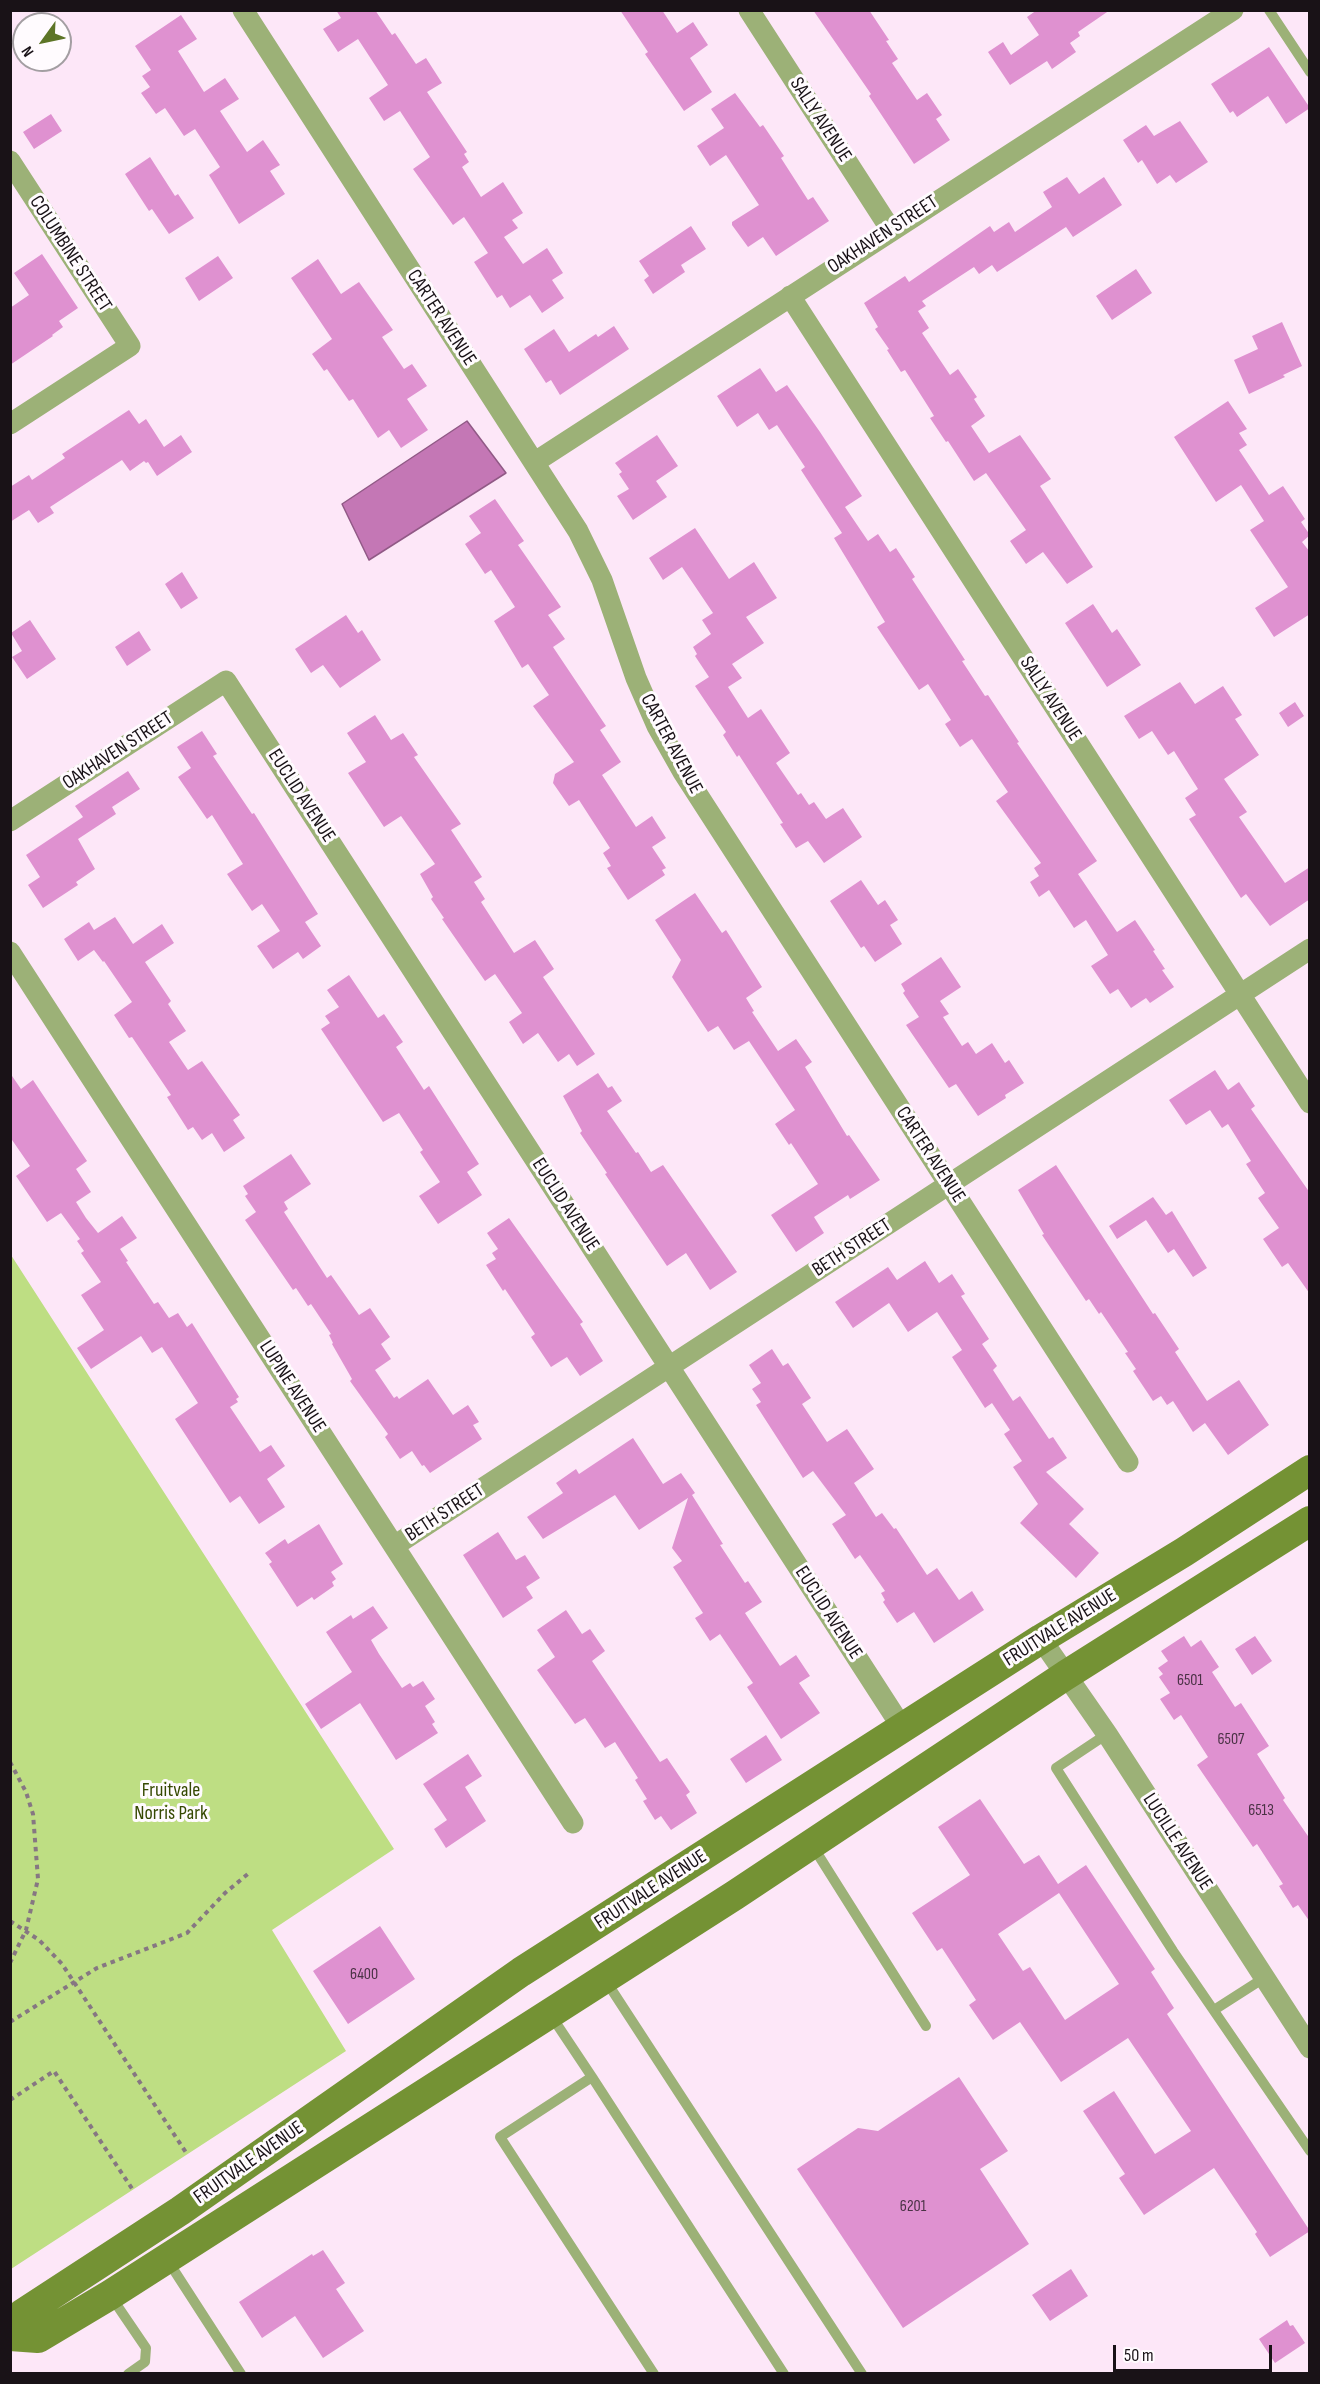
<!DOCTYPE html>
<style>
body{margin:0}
#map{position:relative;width:1320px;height:2384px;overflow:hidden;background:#fde7f8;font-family:"Sofia Sans Condensed",sans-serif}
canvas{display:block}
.frame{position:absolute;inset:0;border:12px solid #191217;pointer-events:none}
.north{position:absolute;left:12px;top:12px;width:60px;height:60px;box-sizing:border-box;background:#fffbfe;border:2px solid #a39ea2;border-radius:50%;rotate:237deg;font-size:16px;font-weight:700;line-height:24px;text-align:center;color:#191217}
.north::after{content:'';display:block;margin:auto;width:21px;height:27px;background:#5d7527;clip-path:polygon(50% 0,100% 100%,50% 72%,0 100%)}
.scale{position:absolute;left:1113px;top:2345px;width:159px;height:27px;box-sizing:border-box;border:3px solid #191217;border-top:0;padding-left:8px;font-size:18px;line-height:21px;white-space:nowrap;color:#191217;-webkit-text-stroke:4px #fffbfe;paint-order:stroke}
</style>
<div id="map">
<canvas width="1320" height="2384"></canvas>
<div class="frame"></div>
<div class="north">N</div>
<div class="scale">50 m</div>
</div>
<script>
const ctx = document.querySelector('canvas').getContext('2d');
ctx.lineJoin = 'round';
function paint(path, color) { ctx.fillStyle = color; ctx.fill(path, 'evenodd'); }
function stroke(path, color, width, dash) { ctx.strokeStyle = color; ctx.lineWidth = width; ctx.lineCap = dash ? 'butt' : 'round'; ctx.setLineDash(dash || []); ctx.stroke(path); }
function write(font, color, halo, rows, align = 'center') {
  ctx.font = font + ' "Sofia Sans Condensed",sans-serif'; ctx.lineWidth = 6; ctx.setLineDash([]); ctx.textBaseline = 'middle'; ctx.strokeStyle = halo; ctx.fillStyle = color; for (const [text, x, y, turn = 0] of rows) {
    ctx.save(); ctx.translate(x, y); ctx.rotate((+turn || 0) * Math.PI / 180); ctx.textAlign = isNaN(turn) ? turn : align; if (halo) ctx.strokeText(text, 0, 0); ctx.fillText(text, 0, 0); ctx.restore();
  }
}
paint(new Path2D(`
 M11,1255l383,594 -122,81 74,121 -335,218z`), '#bede83');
const water = new Path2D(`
 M467,421l39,52 -137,87 -27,-56z`);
paint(water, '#c477b5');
stroke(water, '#915986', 1.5);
paint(new Path2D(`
 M336,10h39l17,25 3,-2 21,31 10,-6 16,25 -15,9 40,60 -3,2 5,8 -7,5 19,30 22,-15 20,31 -11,7 6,8 -14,9 19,27 24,-16 16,25 -11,7 12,18 -22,15 -12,-18 -20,13 -8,-13 -5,3 -23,-36 14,-9 -24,-36 -11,8 -40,-56 17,-12 -30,-46 -16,10 -15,-23 19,-13 -30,-46 -20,13 -15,-23 18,-11z
 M620,10h42l15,23 16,-11 15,23 -18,13 22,34 -28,19 -39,-57 3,-2z
 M813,10h56l20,30 -3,1 12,18 -6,4 25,37 10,-7 15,22 -6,4 14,21 -36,24 -45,-68 2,-2z
 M1037,10h73l-32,22 2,4 -10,7 6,9 -24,17 -5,-8 -37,24 -22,-33 15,-10 8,13 28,-20 -12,-18z
 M181,15l16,24 -19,12 26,41 21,-14 14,21 -19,12 27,41 16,-12 17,25 -10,6 15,23 -46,30 -30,-49 11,-8 -25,-38 -11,7 -19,-28 -9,6 -15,-21 9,-6 -8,-11 9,-6 -16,-24z
 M1269,47l41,61 -24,16 -18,-28 -31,21 -4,-6 -3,2 -19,-29z
 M735,93l25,34 3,-2 21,31 -3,2 27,42 5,-3 16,24 -53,35 -13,-19 -15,10 -16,-22v-3l27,-17 -33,-50 -16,11 -13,-20 27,-18 -13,-19z
 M51,114l11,17 -28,18 -11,-17z
 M1180,121l28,41 -32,21 -6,-8 -13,9 -15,-24 -4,3 -15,-23 23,-15 8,11z
 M150,157l25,39 3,-2 16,24 -25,16 -17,-25 -3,2 -24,-37z
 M1067,177l12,17 25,-17 18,28 -49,32 -7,-10 -69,45 -5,-7 -13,9 -5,-7 -52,34 4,5 -8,5 11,17 -7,5 28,42 8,-6 19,28 -3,2 11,17 -14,10 18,27 31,-18 31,44 -11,7 53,81 -26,17 -24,-32 -17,12 -16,-23 16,-11 -40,-57 -12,8 -26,-40 -2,1 -16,-24 4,-2 -3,-5 -26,-41 -4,2 -14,-22 2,-1 -14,-20 3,-2 -14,-24 41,-27 4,6 81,-56 4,6 15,-10 6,10 37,-25 -9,-15z
 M691,226l15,23 -25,16 4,7 -32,22 -9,-14 5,-4 -10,-15z
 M42,254l36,54 -19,13 4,6 -11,8 1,1 -43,29v-57l19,-13 -15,-22z
 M218,256l15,22 -34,23 -14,-23z
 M318,259l23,35 18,-12 34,48 -11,7 22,32 8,-5 15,22 -20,13 21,31 -27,18 -12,-18 -11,8 -25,-39 -4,2 -22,-32 -3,2 -12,-17 20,-15 -41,-61z
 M1136,269l16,24 -40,27 -16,-24z
 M1282,322l20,44 -19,9 2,2 -36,17 -15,-34 24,-11 -6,-13z
 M614,326l15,23 -69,46 -9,-15 -5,3 -22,-34 30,-20 15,23 27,-18 2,3z
 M760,368l16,24 11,-7 33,47 42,64 -17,11 23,34 10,-7 12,18 6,-4 19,29 -3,2 53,81 -3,1 23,35 3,-1 31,47 -2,1 80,118 -19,13 39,58 18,-12 20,30 -2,1 12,18 -3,1 12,17 -24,16 -4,-5 -15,10 -13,-19 -8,5 -19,-28 17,-11 -22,-35 -12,8 -25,-38 -10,7 -9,-15 9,-6 -5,-8 7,-5 -45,-62 12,-9 -36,-53 -12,8 -15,-23 6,-4 -23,-36 -9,6 -42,-63 8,-5 -51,-84 8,-5 -41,-63 4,-3 -28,-42 -8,5 -11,-17 -21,14 -20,-31z
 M1228,401l19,28 -8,4 8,12 -8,5 30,45 14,-9 22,33 -4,3 9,13 -8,7 8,10v62l-36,23 -19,-29 33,-21 -38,-57 14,-9 -23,-36 -25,17 -42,-65z
 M129,410l10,14 7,-5 18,28 17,-12 11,17 -35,24 -9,-14 -2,1 -2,-2 -14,10 -8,-11 -72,47 4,6 -16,10 -9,-13 -19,12v-35l19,-12 3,5 33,-22 -3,-4z
 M657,435l21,31 -22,15 11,16 -34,23 -16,-24 12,-7 -10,-15 3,-2 -7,-9z
 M495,499l29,42 -6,4 43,62 -13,8 17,24 -12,8 53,79 -6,4 21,32 -19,13 34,52 16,-11 14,22 -14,9 14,21 -4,2 3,5 -37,25 -21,-32 4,-2 -8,-13 7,-5 -31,-48 -10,6 -16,-23 2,-9 19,-12 -41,-56 16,-11 -21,-31 -6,4 -28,-47 21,-14 -24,-37 -6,4 -20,-30 16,-11 -12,-17z
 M695,528l34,51 25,-17 23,36 -31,19 18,26 -32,21 10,14 -14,9 20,31 13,-9 29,44 -14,10 22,32 3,-2 8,12 5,-3 12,17 17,-11 19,29 -38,26 -16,-22 -12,7 -16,-24 3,-1 -44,-68 -2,2 -14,-22 3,-3 -31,-46 14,-9 -14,-21 2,-2 -4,-7 18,-13 -9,-14 11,-7 -31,-46 -19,13 -14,-22z
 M182,572l16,26 -17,11 -16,-25z
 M1093,604l19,29 5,-4 24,36 -34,22 -42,-64z
 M346,615l12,18 4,-3 19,30 -41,28 -17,-23 -12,8 -16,-24z
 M30,620l26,39 -29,20 -15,-22 10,-6 -11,-18z
 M139,631l12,19 -24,16 -12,-19z
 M1180,682l15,22 28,-18 19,29 -7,4 24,36 -35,24 23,33 -8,5 46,66 25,-16v32l-40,27 -24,-32 -5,4 -52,-79 7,-4 -11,-17 13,-9 -24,-38 -6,4 -16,-24 -13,8 -15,-23z
 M1295,702l9,14 -16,11 -9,-14z
 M375,715l16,25 12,-7 15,22 -4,2 47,67 -10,6 31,47 -8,5 11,17 -4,3 33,51 21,-13 19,29 -11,8 52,77 -18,12 -8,-12 -11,8 -20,-29 -15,11 -14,-22 13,-9 -27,-39 -10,7 -43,-62 2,-1 -13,-19 2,-2 -13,-23 15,-10 -34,-48 -17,11 -36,-54 18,-11 -19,-29z
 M202,731l15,23 -4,2 39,58 2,-1 64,101 -13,8 16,24 -18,13 -5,-7 -25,17 -16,-23 23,-15 -18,-27 -10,7 -25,-37 16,-10 -31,-49 -5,4 -29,-42 13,-9 -14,-21z
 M128,771l12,18 -28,18 4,7 -38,25 17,30 -19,13 2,3 -35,23 -15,-23 12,-8 -14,-22 57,-38 -8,-11z
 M861,880l17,25 7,-5 13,20 -8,5 12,19 -27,18 -11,-16 -3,2 -31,-47z
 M695,893l27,40 4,-3 36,57 -16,11 8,13 -2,1 26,39 18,-12 16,23 -7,5 42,69 2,-1 31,45 -30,19 -2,-4 -34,22 10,16 -28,19 -25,-37 47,-31 -27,-41 -2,2 -14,-21 20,-14 -46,-69 -15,9 -16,-24 -10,6 -36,-55 9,-17 -26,-40z
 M115,917l18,27 29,-20 12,19 -29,19 26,39 -3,3 18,27 -17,11 19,28 14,-9 38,54 -7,5 12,18 -21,14 -12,-19 -10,7 -9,-13 -5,3 -21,-33 4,-2 -39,-58 -3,1 -15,-23 18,-13 -28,-41 -1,1 -9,-12 -16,11 -14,-22 25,-17 5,8z
 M941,957l20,30 -21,14 9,13 -6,3 19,29 6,-4 8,12 16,-11 13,20 4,-3 15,23 -19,12 1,3 -28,18 -22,-32 -7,4 -43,-63 13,-8 -16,-24 2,-2 -4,-7z
 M349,975l29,43 6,-4 19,28 -7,5 28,43 5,-4 50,78 -12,8 15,23 -44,29 -19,-28 21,-14 -20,-30 3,-2 -24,-37 -16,9 -62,-93 9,-6 -5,-7 14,-9 -12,-17z
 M1215,1070l13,20 11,-8 16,24 -4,3 59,84v101l-22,-31 -6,4 -19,-28 16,-11 -21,-30 7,-5 -19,-29 5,-3 -23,-37 -6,4 -12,-18 -24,15 -17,-25z
 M10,1073l11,16 12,-9 54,81 -11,8 15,23 -15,10 10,16 12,15 24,-17 15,22 -17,11 8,12 -2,1 28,42 4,-2 11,16 9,-5 9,14 5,-4 47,74 -3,2 2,3 -8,5 30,45 11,-7 14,21 -18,13 18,28 -26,17 -19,-28 -10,7 -55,-84 23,-16 -36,-56 -10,6 -11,-17 -50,33 -14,-21 27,-18 -23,-35 20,-13 -20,-29 3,-2 -7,-10 3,-2 -19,-26 -14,9 -31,-46 14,-10 -20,-29z
 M598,1073l10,15 4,-2 10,15 -15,10 29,42 2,-1 13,20 12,-7 74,107 -27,18 -24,-37 -19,13 -62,-92 2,-1 -27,-40 2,-2 -19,-35z
 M291,1154l20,30 -27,18 4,7 -4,3 43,66 4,-3 28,40 11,-7 20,29 -9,7 10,15 -16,11 19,28 3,-2 2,3 29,-20 25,36 15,-10 11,17 -6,3 9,14 -52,34 -6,-8 -2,1 -10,-15 -12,8 -15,-22 3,-3 -38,-53 2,-2 -20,-35 1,-1 -4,-8 2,-1 -20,-30 -3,2 -12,-18 -3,2 -48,-70 11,-8 -11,-16 3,-2 -5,-8z
 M1056,1165l97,149 2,-1 24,36 -4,3 32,49 32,-21 30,45 -41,30 -23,-32 -12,9 -20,-31 -6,4 -6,-9 -8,5 -20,-30 3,-2 -11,-16 3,-1 -27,-40 -2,2 -10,-15 -3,2 -44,-66 2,-1 -26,-44z
 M1153,1197l13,18 6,-4 35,57 -14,9 -19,-28 -6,4 -22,-33 -29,19 -8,-13z
 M509,1218l74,104 -3,2 23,37 -23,15 -13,-19 -16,10 -20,-30 4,-3 -30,-45 -2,2 -17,-26 10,-6 -4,-6 6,-4 -11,-16z
 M925,1261l14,22 13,-9 13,20 -4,2 28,43 -7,5 15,22 -4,4 20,31 7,-5 29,43 4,-2 14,21 -21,14 38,37 -15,15 30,29 -23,25 -56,-55 18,-19 -25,-37 9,-6 -18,-27 6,-4 -18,-27 -7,5 -33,-51 10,-7 -25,-38 -29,20 -19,-29 -36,25 -18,-26 53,-35 9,13z
 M772,1349l11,17 5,-3 23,35 -9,6 25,38 20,-13 27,40 -20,14 22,34 6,-4 12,16 2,-1 31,47 10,-7 22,32 13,-9 12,19 -50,33 -20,-31 -17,11 -14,-21 2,-2 -4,-7 4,-2 -25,-36 -5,4 -23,-35 14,-9 -33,-44 -10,7 -47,-73 5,-3 -9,-13 9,-6 -12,-18z
 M633,1438l30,46 18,-11 14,20 -3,2 31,49 -3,1 25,38 3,-2 14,21 -17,11 35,53 16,-11 14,21 -11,7 21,30 -39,26 -34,-52 6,-4 -33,-49 -10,7 -15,-23 8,-5 -30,-46 9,-6 -10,-13 16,-50 -49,32 -24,-35 -72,44 -16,-22 36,-24 -7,-10 20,-14 3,5z
 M319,1524l24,40 -12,8 5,7 -4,3 2,4 -20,14 -2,-3 -15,10 -28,-43 3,-2 -7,-9 20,-14 3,5z
 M498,1532l18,28 9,-5 15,23 -14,9 7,11 -30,20 -40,-63z
 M373,1606l15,22 -17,12 8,14 23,34 8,-5 3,4 10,-6 12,18 -10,7 10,16 -3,2 6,9 -42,27 -36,-57 -39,26 -16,-25 47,-32 -26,-40 25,-17 2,4z
 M566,1610l16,24 8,-5 15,22 -13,10 68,101 7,-4 23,34 -4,3 11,18 -26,17 -10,-14 -6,4 -12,-19 4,-2 -12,-19 3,-2 -23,-36 -10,6 -20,-30 -10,6 -38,-54 18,-13 -18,-27z
 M1184,1636l7,11 10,-7 18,27 -7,5 23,35 6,-4 28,43 -12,8 28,44 -2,2 27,39v83l-12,-17 -5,3 -14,-22 4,-2 -26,-40 -4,3 -56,-82 11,-8 -27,-42 -7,5 -14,-21 10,-6 -11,-16 4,-3 -5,-6 10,-7 -7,-10z
 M1255,1636l17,25 -20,14 -17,-26z
 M766,1735l16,25 -36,23 -16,-24z
 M468,1754l14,22 -17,11 21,34 -40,27 -12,-19 13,-9 -24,-36z
 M980,1799l44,65 15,-9 19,29 28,-19 69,104 -4,3 23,36 -7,6 143,217 -40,26 -15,-23 2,-2 -43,-64 -70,47 -25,-37 6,-4 -42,-63 31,-20 41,63 36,-23 -63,-93 -67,44 -41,-60 -27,18 -24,-35 7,-5 -34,-52 -5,3 -25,-38 58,-38 -32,-48zM1059,1893l60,91 -54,36 -35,-53 -7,4 -25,-37z
 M380,1926l35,53 -67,45 -35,-53z
 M959,2077l49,74 -28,18 49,75 -126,84 -106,-159 61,-41 20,3z
 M323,2250l22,33 -9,6 28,42 -41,27 -28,-42 -33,22 -23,-36 73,-48 1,2z
 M1071,2269l17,27 -38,25 -18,-26z
 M1287,2320l3,6 3,-1 12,18 -30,20 -16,-24z`), '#df91d0');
stroke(new Path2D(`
 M10,1762l16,30 7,22 5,65 -12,51 -16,33
 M10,1921l29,19 23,24 125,190
 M10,2022l87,-54 90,-35 38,-40 24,-20
 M10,2100l44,-29 79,119`), '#867782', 4, [4.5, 4.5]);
stroke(new Path2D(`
 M1269,10l41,62
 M1107,1734l-51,34 117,183 137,200
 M812,1845l114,181
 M606,1981l256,393
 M1214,2010l50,-32
 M550,2014l42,63 -92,60 154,237
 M592,2077l192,297
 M168,2261l73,113
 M110,2295l36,53 -1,14 -17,12`), '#9cb177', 10);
stroke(new Path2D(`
 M243,10l335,521 24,49 34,98 21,48 26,46 445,690
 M749,10l142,220
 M10,161l120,185 -120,78
 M790,296l520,807
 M535,462l698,-452
 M10,821l216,-140 677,1048
 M10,952l563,871
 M394,1546l916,-597
 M1041,1639l66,95 203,314`), '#9cb177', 21);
stroke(new Path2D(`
 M10,2334l12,-20 158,-103 341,-239 520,-333 143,-87 126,-82
 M10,2336l28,2 72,-43 625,-400 331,-220 244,-154`), '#749234', 30);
write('16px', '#4a3245', null, [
 ["6501",1190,1681],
 ["6507",1231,1740],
 ["6513",1261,1811],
 ["6400",364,1975],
 ["6201",913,2207]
]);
write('20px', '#191217', '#fffbfe', [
 ["SALLY AVENUE",820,120,57],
 ["OAKHAVEN STREET",883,235,-33],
 ["COLUMBINE STREET",70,254,57],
 ["CARTER AVENUE",441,318,57],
 ["SALLY AVENUE",1050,699,57],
 ["CARTER AVENUE",671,744,62],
 ["OAKHAVEN STREET",118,751,-33],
 ["EUCLID AVENUE",301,796,57],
 ["CARTER AVENUE",930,1155,57],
 ["EUCLID AVENUE",565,1205,57],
 ["BETH STREET",852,1248,-33],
 ["LUPINE AVENUE",292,1387,57],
 ["BETH STREET",445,1513,-33],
 ["EUCLID AVENUE",828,1613,57],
 ["FRUITVALE AVENUE",1060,1628,-32],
 ["LUCILLE AVENUE",1177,1842,57],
 ["FRUITVALE AVENUE",651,1890,-33],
 ["FRUITVALE AVENUE",249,2163,-35]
]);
write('20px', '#364902', '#fffbfe', [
 ["Fruitvale",171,1791],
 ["Norris Park",171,1814]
]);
</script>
